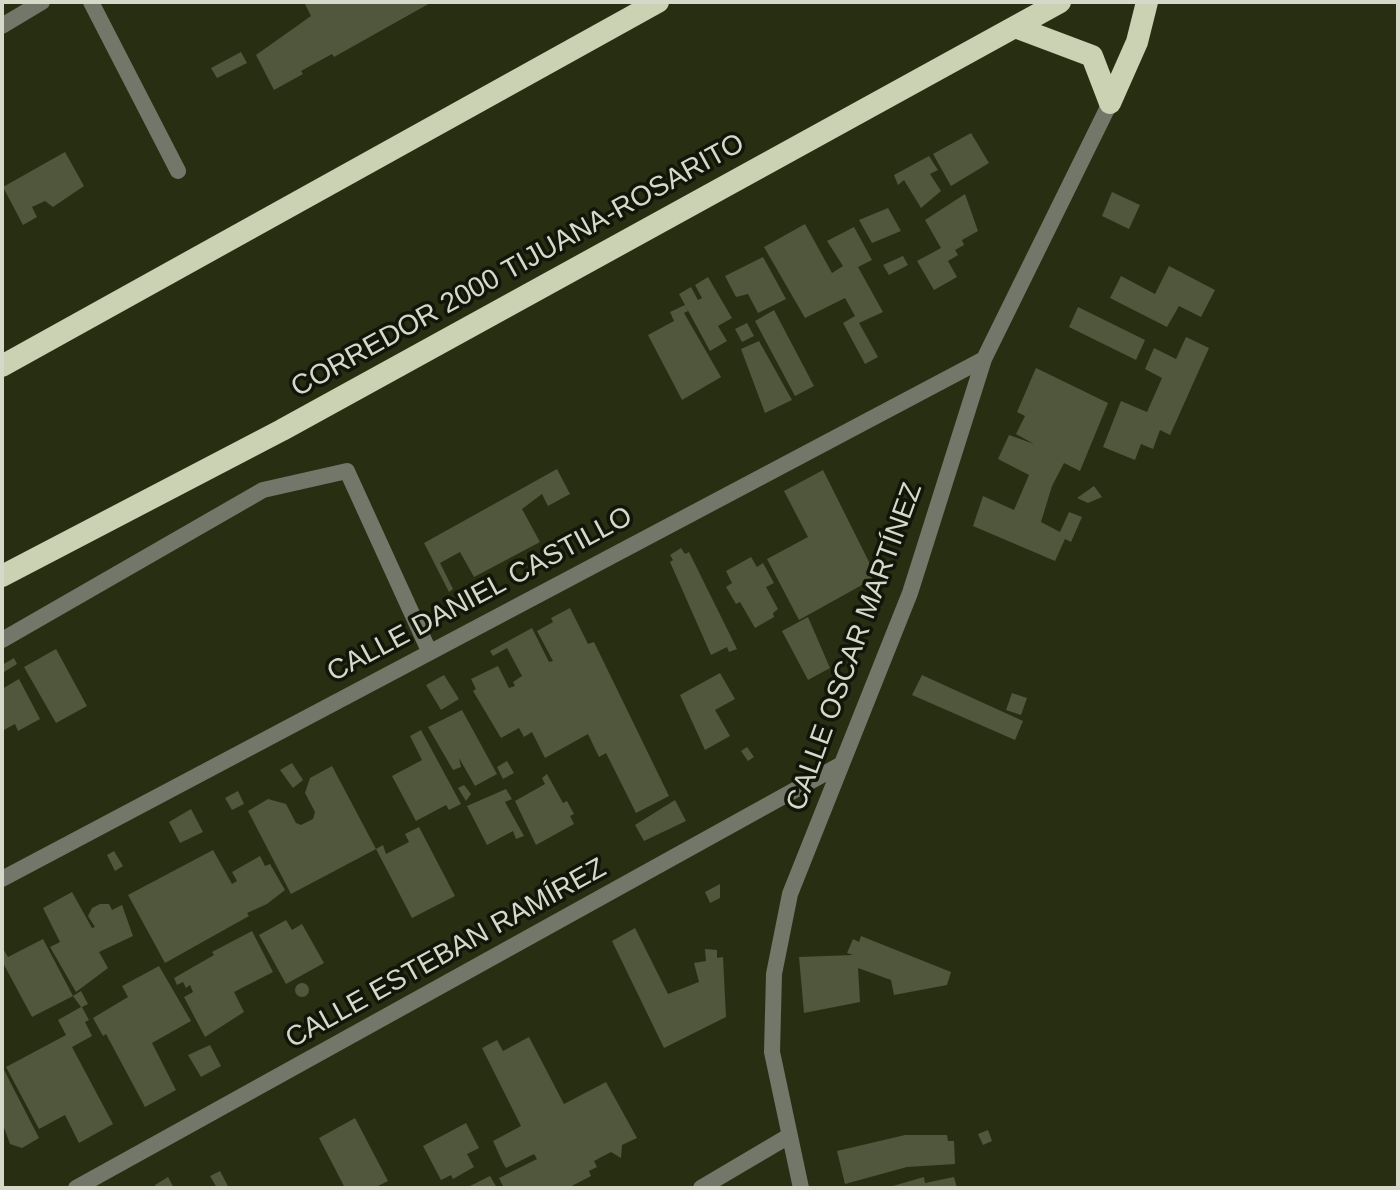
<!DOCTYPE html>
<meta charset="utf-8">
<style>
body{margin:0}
#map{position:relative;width:1400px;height:1190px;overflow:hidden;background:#282e12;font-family:Helvetica,sans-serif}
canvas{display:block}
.frame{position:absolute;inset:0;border:4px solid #d5d9c9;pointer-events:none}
</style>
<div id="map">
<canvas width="1400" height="1190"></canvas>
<div class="frame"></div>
</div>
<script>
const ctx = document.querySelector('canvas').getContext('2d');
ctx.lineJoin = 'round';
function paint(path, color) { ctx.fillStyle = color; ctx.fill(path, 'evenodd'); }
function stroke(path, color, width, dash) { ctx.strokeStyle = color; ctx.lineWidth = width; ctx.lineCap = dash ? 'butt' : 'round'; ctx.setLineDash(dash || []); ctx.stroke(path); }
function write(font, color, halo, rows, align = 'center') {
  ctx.font = font + ' Helvetica,sans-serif'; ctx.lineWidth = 7; ctx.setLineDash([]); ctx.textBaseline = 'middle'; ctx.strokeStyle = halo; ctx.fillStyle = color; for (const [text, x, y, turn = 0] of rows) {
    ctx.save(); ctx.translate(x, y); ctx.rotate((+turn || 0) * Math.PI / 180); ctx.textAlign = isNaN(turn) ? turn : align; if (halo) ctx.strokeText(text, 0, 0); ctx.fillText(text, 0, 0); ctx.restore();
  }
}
paint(new Path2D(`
 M304,2h128l-98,55 -2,-3 -31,17 2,3 -29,16 -18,-35 55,-39z
 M241,52l6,11 -30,15 -6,-10z
 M971,133l18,30 -38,23 -18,-32z
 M65,152l19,34 -31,21 -8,-6 -13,6 5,10 -14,8 -20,-38z
 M929,156l9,14 -8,4 11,17 -20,17 -17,-28 -6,5 -4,-10z
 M1112,192l28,13 -11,24 -27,-13z
 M965,194l13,37 -16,9 2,5 -9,5 3,5 -10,6 9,16 -23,13 -17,-29 24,-13 -16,-28z
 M888,208l13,23 -29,12 -13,-23z
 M805,224l27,49 11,-7 -16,-25 27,-14 18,33 -14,7 25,45 -24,11 19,34 -13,7 -22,-41 12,-7 -10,-18 -40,20 -41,-71z
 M903,256l5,9 -19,10 -6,-10z
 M763,257l23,42 -28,14 -10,-19 -12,3 -11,-21z
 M1169,266l46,24 -14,27 -22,-11 -12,21 -57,-29 11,-22 34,18z
 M708,277l24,41 -14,8 9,15 -17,10 -31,-57 12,-7 7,13 4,-2 -7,-13z
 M685,305l3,6 -4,2 37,64 -39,23 -34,-65 26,-14 -4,-9z
 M1078,307l67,33 -9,20 -67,-33z
 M774,310l40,76 -19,10 -40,-75z
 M747,323l7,13 -12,6 -7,-13z
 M1186,337l23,11 -39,87 -10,-5 -7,19 -12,-5 -6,16 -32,-13 18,-46 26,11 15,-34 -17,-9 9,-21 22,11z
 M759,341l33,59 -27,13 -24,-64z
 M1036,368l72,35 -28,68 -16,-8 -12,23 -11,36 19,10 9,-20 13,5 -11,25 -6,-3 -10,22 -82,-35 10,-30 31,14 15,-35 -31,-16 11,-24 25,9 -18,-10 9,-18 -8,-4z
 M557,469l13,25 -22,12 -6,-12 -20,15 18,33 -66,35 -14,-25 -20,11 13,26 -4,3 -25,-49z
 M823,470l51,102 -3,8 -72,40 -32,-61 41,-22 -24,-46z
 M1094,486l8,11 -14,6 -11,-5z
 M681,548l4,6 4,-2 48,97 -8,3 -2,-5 -16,8 -41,-93 3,-2 -3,-5z
 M751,557l6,10 6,-4 11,20 -8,4 12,22 -5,4 1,4 -19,11 -15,-26 -4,2 -10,-17 6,-4 -6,-12z
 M570,608l18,36 6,-2 75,154 -33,17 -30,-60 -7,4 -11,-23 -43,24 -13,-26 -8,5 -5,-9 -18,10 -28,-47 3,-2 -5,-10 27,-13 11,22 6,-2 -2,-4 9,-6 -15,-28 -14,8 -3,-5 42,-23 17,34 4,-1 -16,-30 16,-9 -2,-4z
 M808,617l22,51 -22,12 -26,-49z
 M56,649l31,57 -31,17 -32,-56z
 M14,658l3,6 -13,8 -2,-7z
 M720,673l15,26 -20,11 15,26 -25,14 -25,-55z
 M444,675l15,24 -18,11 -15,-25z
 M922,675l101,46 -8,19 -103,-45z
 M19,679l21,40 -22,12 -3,-7 -13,7v-42z
 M1012,693l15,5 -6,17 -15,-5z
 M462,710l35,64 -22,12 -16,-28 2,9 -8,3 -25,-43z
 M421,730l40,74 -12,6 -3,-5 -30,16 -24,-45 30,-16 -12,-24z
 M747,747l7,10 -6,4 -7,-10z
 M507,761l7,12 -11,6 -6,-12z
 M292,763l11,17 -10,8 -13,-18z
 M332,766l44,83 7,-4 3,9 23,-12 -4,-8 14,-7 36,69 -43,22 -36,-69 -85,45 -43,-83 20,-12 18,5 10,19 5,2 12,-6 2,-7 -10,-19 5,-15z
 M547,774l16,29 4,-2 7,13 -4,2 4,8 -38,21 -21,-44 30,-17 -3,-6z
 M464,785l7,9 -5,7 -8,-13z
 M506,789l6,10 -7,3 19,34 -8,3 -3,-8 -26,14 -20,-39z
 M238,791l6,13 -12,6 -7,-12z
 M675,800l11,21 -42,20 -9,-16z
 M191,809l12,23 -23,11 -11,-21z
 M213,850l19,34 5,-3 -5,-9 28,-16 5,10 5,-2 15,26 -18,14 -20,9 2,3 -84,47 -37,-68z
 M114,851l9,15 -8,5 -8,-16z
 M720,884v14l-10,5 -5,-11z
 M72,892l20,36 3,-1 -7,-11 4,-8 8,-4h9l3,6 10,-5 11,31 -34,16 9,16 -32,24 -26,-45 10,-5 -17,-34z
 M286,920l6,10 10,-6 22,39 -38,21 -27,-49z
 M635,928l33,66 31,-12 -5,-19 12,-2 -1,-12 12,1v8l6,-1 3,60 -62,31 -52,-107z
 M252,931l21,41 -39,20 10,20 -39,25 -21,-40 9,-5 -3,-7 -4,3 -3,-6 -6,3 -3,-7 40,-23 -2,-3z
 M861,936l90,36 -4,13 -53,10 -3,-15 -33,-12 2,34 -56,11 -5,-56 54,-2 -6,-2 6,-14 6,3z
 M43,939l30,57 -41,21 -30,-56v-14l6,10z
 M159,966l32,55 -39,22 24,47 -31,17 -39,-73 -3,2 -10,-18 35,-21 -6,-11z
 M295 990a7 7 0 1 1 14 0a7 7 0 1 1-14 0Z
 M81,991l7,13 -6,3 7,13 -4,2 7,14 -20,11 41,77 -34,19 -14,-28 -26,14 -33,-62 60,-32 -8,-15 23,-13 -8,-11z
 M529,1037l35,67 42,-22 31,56 -15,7 -1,13 -10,-6 -17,9 3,6 -8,4 2,5 -23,12h-64l-5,-10 38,-19 -3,-5 -28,14 -3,-5 -10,-22 28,-15 -39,-78 15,-8 6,11z
 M210,1045l11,21 -20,11 -13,-22z
 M2,1066l37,72 -17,10 -12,-4 -8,-22z
 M355,1118l33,63 -14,7h-29l-26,-50z
 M466,1123l13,25 -12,6 7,13 -21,12 -2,-4 -10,5 -18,-34z
 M988,1130l4,11 -9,4 -5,-11z
 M905,1135h42l1,6h6l1,23 -48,3 -62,17 -8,-33z
 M220,1171l9,17h-12l-7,-12z
 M490,1176l7,12h-31z
 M168,1177l6,11h-18l-1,-3z
 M924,1177l1,6 29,-6 3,11h-71z`), '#50573c');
stroke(new Path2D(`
 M91,2l87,169
 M2,26l40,-24
 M2,640l261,-150 84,-19 82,180
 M2,879l982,-520
 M76,1188l764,-423
 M701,1188l88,-52
 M801,1188l-29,-136 2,-78 16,-80 120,-301 74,-234 126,-256`), '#737769', 16);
stroke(new Path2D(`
 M1015,27l77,29 18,47
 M1110,103l27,-61 10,-40
 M2,366l656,-364
 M2,576l280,-146 778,-428`), '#cad2b3', 22);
write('28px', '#d5d9c9', '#121509', [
 ["CORREDOR 2000 TIJUANA-ROSARITO",518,266,-29],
 ["CALLE DANIEL CASTILLO",480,595,-28],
 ["CALLE OSCAR MARTÍNEZ",855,647,-70],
 ["CALLE ESTEBAN RAMÍREZ",446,954,-29]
]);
</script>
